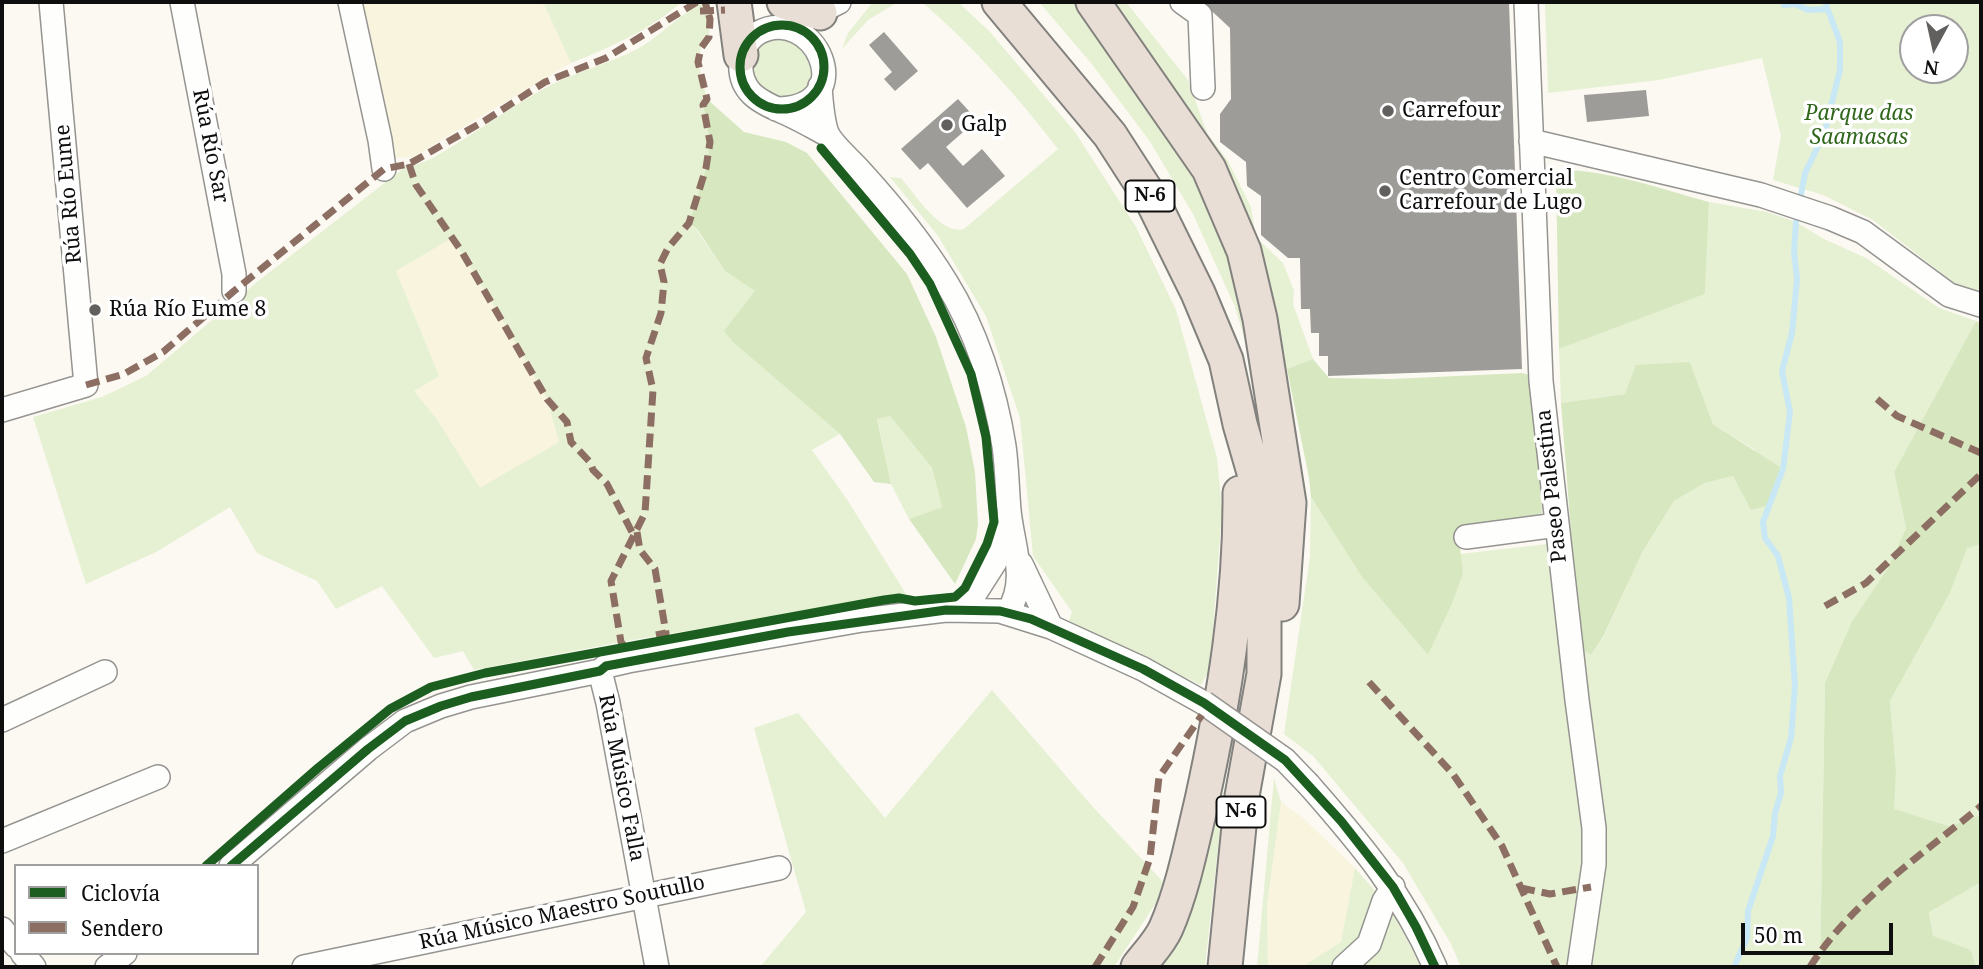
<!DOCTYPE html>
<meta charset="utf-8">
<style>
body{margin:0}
#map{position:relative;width:1983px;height:969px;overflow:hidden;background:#fbf9f2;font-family:"Noto Serif",serif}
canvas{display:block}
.frame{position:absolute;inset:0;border:4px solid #0e0e0e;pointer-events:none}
.legend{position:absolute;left:14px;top:864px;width:245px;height:91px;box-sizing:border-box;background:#fff;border:2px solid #9f9f9f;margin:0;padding:9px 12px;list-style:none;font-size:21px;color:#0e0e0e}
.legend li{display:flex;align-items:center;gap:14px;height:35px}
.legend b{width:35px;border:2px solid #9f9f9f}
.north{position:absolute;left:1899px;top:14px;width:70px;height:70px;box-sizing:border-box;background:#fff;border:2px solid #9f9f9f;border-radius:50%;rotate:188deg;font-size:19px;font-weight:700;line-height:28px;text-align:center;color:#0e0e0e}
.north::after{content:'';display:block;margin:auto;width:24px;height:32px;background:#61605e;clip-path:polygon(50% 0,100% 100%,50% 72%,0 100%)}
.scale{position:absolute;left:1741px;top:923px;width:152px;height:32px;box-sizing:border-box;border:4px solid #0e0e0e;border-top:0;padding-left:9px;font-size:21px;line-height:24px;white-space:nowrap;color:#0e0e0e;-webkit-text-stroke:5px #fff;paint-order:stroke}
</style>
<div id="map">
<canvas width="1983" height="969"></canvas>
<div class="frame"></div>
<ul class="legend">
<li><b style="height:9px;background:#1b5e20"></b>Ciclovía</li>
<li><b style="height:9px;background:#8d6e63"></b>Sendero</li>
</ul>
<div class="north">N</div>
<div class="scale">50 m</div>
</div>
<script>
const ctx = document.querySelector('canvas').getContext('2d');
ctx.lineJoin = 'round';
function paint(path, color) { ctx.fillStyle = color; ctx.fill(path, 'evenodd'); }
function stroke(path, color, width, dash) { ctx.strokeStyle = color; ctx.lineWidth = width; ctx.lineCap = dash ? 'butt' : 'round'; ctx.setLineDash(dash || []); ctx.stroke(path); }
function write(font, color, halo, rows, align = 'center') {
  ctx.font = font + ' "Noto Serif",serif'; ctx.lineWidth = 7; ctx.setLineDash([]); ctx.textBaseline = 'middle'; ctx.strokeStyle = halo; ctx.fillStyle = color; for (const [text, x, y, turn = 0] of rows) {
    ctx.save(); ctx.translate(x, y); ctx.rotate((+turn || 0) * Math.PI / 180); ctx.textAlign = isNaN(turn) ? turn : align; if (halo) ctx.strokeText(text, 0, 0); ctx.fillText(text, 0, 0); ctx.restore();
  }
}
paint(new Path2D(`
 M360,2h183l28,61 -158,94 -17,1 -5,-6z
 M452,238l48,78 47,83 12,43 -79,47 -44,-71 -23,-28 26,-14 -43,-105z
 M1281,802l22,16 52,50 -14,74 -39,25h-34l-1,-62z`), '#f8f4de');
paint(new Path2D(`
 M543,2h139c-32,28 -71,45 -111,61z
 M705,2l5,17 -1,18 -8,11 -3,14 9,37 -4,6 7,37 -4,26 -17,55 7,6 29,42 31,20 -22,52 106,91 -28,16 36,51 58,93 -285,48 -147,28 -11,-19 -29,7 -52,-72 -46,23 -19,-28 -60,-28 -27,-46 -74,45 -70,32 -53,-167 69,-20 44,-21 111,-94 152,-118 1,3 21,-8c39,-22 75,-49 114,-71 30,-16 64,-24 94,-40 23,-13 44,-37 66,-46zM452,238l48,78 47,83 12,43 -79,46 -44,-70 -22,-27 25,-15 -43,-105z
 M873,2h25l-30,18 -26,29 6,-16z
 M922,2h36l32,30 85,100 61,95 40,83 41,148 5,52 -12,159 -9,16 -132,-64 3,-9 -39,-56 -13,-138 -34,-102 -48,-80 -48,-59 11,1c14,16 40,58 63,51l94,-80c-41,-53 -85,-103 -136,-147z
 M1039,2h38l102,142 56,116 17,104 -17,-57 -42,-93 -44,-74 -58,-77z
 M1106,2h20l62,78 19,53 21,28 23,46 4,25 4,8 24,23 11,28 -1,13 20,55 -26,10 -11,-33z
 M1545,2h436v292l-23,-8 -85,-66 -50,-25 -50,-15 8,-44 -19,-78 -103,22 -111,13zM1913,28h42v42h-42z
 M769,37l30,4c17,32 23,46 -18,59l-24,-10c-10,-28 -12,-35 12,-53z
 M1709,202l58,10 29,10 28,17 42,19 73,50 37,13 -82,151 12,56 -18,40 -36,53 -27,62 -5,284h-231l-9,-319 11,7 12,-17 40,-87 31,-50 31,-18 28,-7 19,34 3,-60 -42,-26 -23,-62 -65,32 -64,9 -2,-54 146,-55z
 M890,416l42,52 10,39 -33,12 -18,-35 -14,-66z
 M1311,497l51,80 66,78 24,-51 11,-30 -3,-20 87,-10 34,240 5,96 -14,87h-111l-10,-23 -48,-81 -90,-107 -29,-22 26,-178z
 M1981,544v271l-32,11 -56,-17 3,-39 -6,-69 60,-108 17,-46z
 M992,690l100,116 75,80 -53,81h-354l46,-55 -52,-184 44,-15 87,105z
 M1274,778l7,24 -14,103 1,62h-11z
 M1214,809l8,1 -17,157h-46l29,-65z
 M1355,868l36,41 30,58h-119l39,-25z
 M1981,882v85h-5l-5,-17 -38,-13 -4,-26z`), '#e6f0d2');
paint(new Path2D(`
 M707,99l37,33 42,10 21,11 100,121 29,63 30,90 9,45 3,52 -2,15 -21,45 -46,-65 33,-12 -10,-39 -42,-52 -13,3 14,65 -17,-2 -34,-48 -106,-91 -10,-12 31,-40 -30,-20 -28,-42 -8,-6 17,-55 4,-26 -7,-37z
 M1556,170c52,-1 104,19 153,32l-4,92 -146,55z
 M1976,321l5,2v221l-14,4 -17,45 -60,108 6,69 -2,39 55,17 32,-11v67l-52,30 4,24 38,14 5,17h-156l5,-284 27,-62 36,-53 18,-40 -12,-56z
 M1313,359l16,19 63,1 130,-6 7,2 10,70 3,68 -14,5 -70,11 5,45 -11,30 -24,51 -66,-78 -51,-80 -2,-19 -22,-109z
 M1690,362l23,62 70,45 -14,36 -18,5 -18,-34 -28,7 -31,18 -31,50 -40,86 -12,18 -11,-7 -19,-245 64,-9 11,-29z`), '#d7e8c0');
stroke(new Path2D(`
 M1784,5l11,-1 13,6 19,-1
 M1734,967l13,-29 1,-27 25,-75 2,-23 6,-20 -1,-17 11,-38 4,-52 -6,-88 -11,-42 -13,-18 -2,-16 20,-53 7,-57 -8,-41 10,-38 5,-54 -3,-27 2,-30 9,-49 19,-39 16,-64v-28l-15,-40`), '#c9e8f5', 6);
paint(new Path2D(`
 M1202,2h307l13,367 -194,7v-20h-9v-23h-8l-1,-24h-9l-1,-51h-12l-27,-23v-39l-14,-10 -1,-24 -26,-20v-28l11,-15 -1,-71z
 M884,32l34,39 -23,20 -11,-12 8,-7 -23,-27z
 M1646,90l3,26 -62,6 -3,-27z
 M958,99l19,21 -31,27 17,19 19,-17 23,27 -38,32 -39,-45 -8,7 -19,-21z`), '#9e9c98');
const minor = new Path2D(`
 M182,2l52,272v17
 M350,2l30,138 4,29
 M1182,2l18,13 3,73
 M1526,2l15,379 36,319 17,128v36l-15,103
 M805,19l34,-17
 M820,86c1,15 2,33 7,47 5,12 26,29 35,40 31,34 60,70 84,109 30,48 49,108 58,164 3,21 3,42 5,64 3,35 20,69 -1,102
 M776,109c88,-1 38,-109 -20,-75 -8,6 -14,16 -15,27 -3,34 23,42 49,54 13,6 25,13 38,20
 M1531,141l230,54 69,23 33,14 86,63 32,10
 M2,410l84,-25 -35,-383
 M1466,537l91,-12
 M1021,564l30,63
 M965,609l30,-47 13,-44
 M600,671l8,32 49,264
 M2,720l103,-48
 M1309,785c51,58 95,110 126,182
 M2,841l156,-64
 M231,866l137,-117 37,-28 36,-15 30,-9 129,-26 6,-5 22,-5 234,-41 84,-10 54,1 51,16 92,42 61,34
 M2,929l14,17
 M22,953l12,14
 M107,967l18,-14
 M304,967l475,-99
 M1344,967l25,-23 15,-43 9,-14`);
const highway = new Path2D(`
 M734,2l7,53
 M784,2l36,11
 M999,2l111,133 42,65 46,93 28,67 14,64 15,52 9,74v124l-22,122 -17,171
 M1093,2l116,167 35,82 16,68 29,184 -7,101
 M1138,967c9,-12 22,-25 28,-39 17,-39 26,-86 36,-128 22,-101 39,-203 38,-307`);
stroke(minor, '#959491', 26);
stroke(highway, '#82817e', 37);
stroke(minor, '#fefefd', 23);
stroke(highway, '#e9ded5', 33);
const minorBridge = new Path2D(`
 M1204,703l81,57 24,25`);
stroke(minorBridge, '#959491', 26, []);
stroke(minorBridge, '#fefefd', 23);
stroke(new Path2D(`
 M700,11l25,-1
 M409,164l7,21 46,67 85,147 20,23 4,20 19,20 3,8 14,14 27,52
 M86,385l38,-11 39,-22 71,-61 150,-122 25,-5 77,-44 59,-38 61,-24 91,-56
 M1877,399l20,17 84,37
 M637,532l3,18 15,19 11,64 -10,2
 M1825,606l41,-23 115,-109
 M625,647l-4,-5 -10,-61 34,-68 8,-123 -7,-32 15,-45 3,-31 -4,-18 8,-16 21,-25 17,-55 4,-26 -7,-37 4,-6 -9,-37 3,-14 8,-11 1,-18 -5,-17
 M1369,682l84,92 49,72 55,121
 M1521,888l29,6 41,-7
 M1095,967l38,-60 17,-49 9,-81 43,-62
 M1810,967c42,-66 112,-112 171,-161`), '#8d6e63', 7, [14, 7]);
stroke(new Path2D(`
 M740 67a42 42 0 1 1 84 0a42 42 0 1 1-84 0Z
 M206,866l112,-98 72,-59 41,-22 54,-14 399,-73 15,-2 16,3 40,-4 10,-9 22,-44 7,-22 -8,-85 -15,-63 -41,-90 -20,-30 -89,-106
 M231,866l137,-117 37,-28 36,-15 30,-9 129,-26 6,-5 182,-34 158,-22 54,1 31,8 112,50 61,34 81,57 56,61 52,66 23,40 19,40`), '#1b5e20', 9);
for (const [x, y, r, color] of [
 [1388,111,7,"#61605e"],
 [947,125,7,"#61605e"],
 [1385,191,7,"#61605e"],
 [95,310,7,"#61605e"]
]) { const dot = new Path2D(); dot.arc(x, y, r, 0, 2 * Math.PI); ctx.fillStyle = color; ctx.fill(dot); stroke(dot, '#fff', 2.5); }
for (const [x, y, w] of [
 [1150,196,49],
 [1241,812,49]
]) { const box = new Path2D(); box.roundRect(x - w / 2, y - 15.5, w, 31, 5); ctx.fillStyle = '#fff'; ctx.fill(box); stroke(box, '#0e0e0e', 2); }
write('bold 19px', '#0e0e0e', null, [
 ["N-6",1150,196],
 ["N-6",1241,812]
]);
write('21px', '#0e0e0e', '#fff', [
 ["Carrefour",1402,111],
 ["Galp",961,125],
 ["Centro Comercial",1399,179],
 ["Carrefour de Lugo",1399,203],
 ["Rúa Río Eume 8",109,310]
], 'left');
write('italic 21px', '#31661d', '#fff', [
 ["Parque das",1859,114],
 ["Saamasas",1859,138]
]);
write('21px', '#0e0e0e', '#fff', [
 ["Rúa Río Sar",210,146,79],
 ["Rúa Río Eume",69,194,-95],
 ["Paseo Palestina",1552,486,-96],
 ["Rúa Músico Falla",621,778,79],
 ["Rúa Músico Maestro Soutullo",562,913,-12]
]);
</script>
